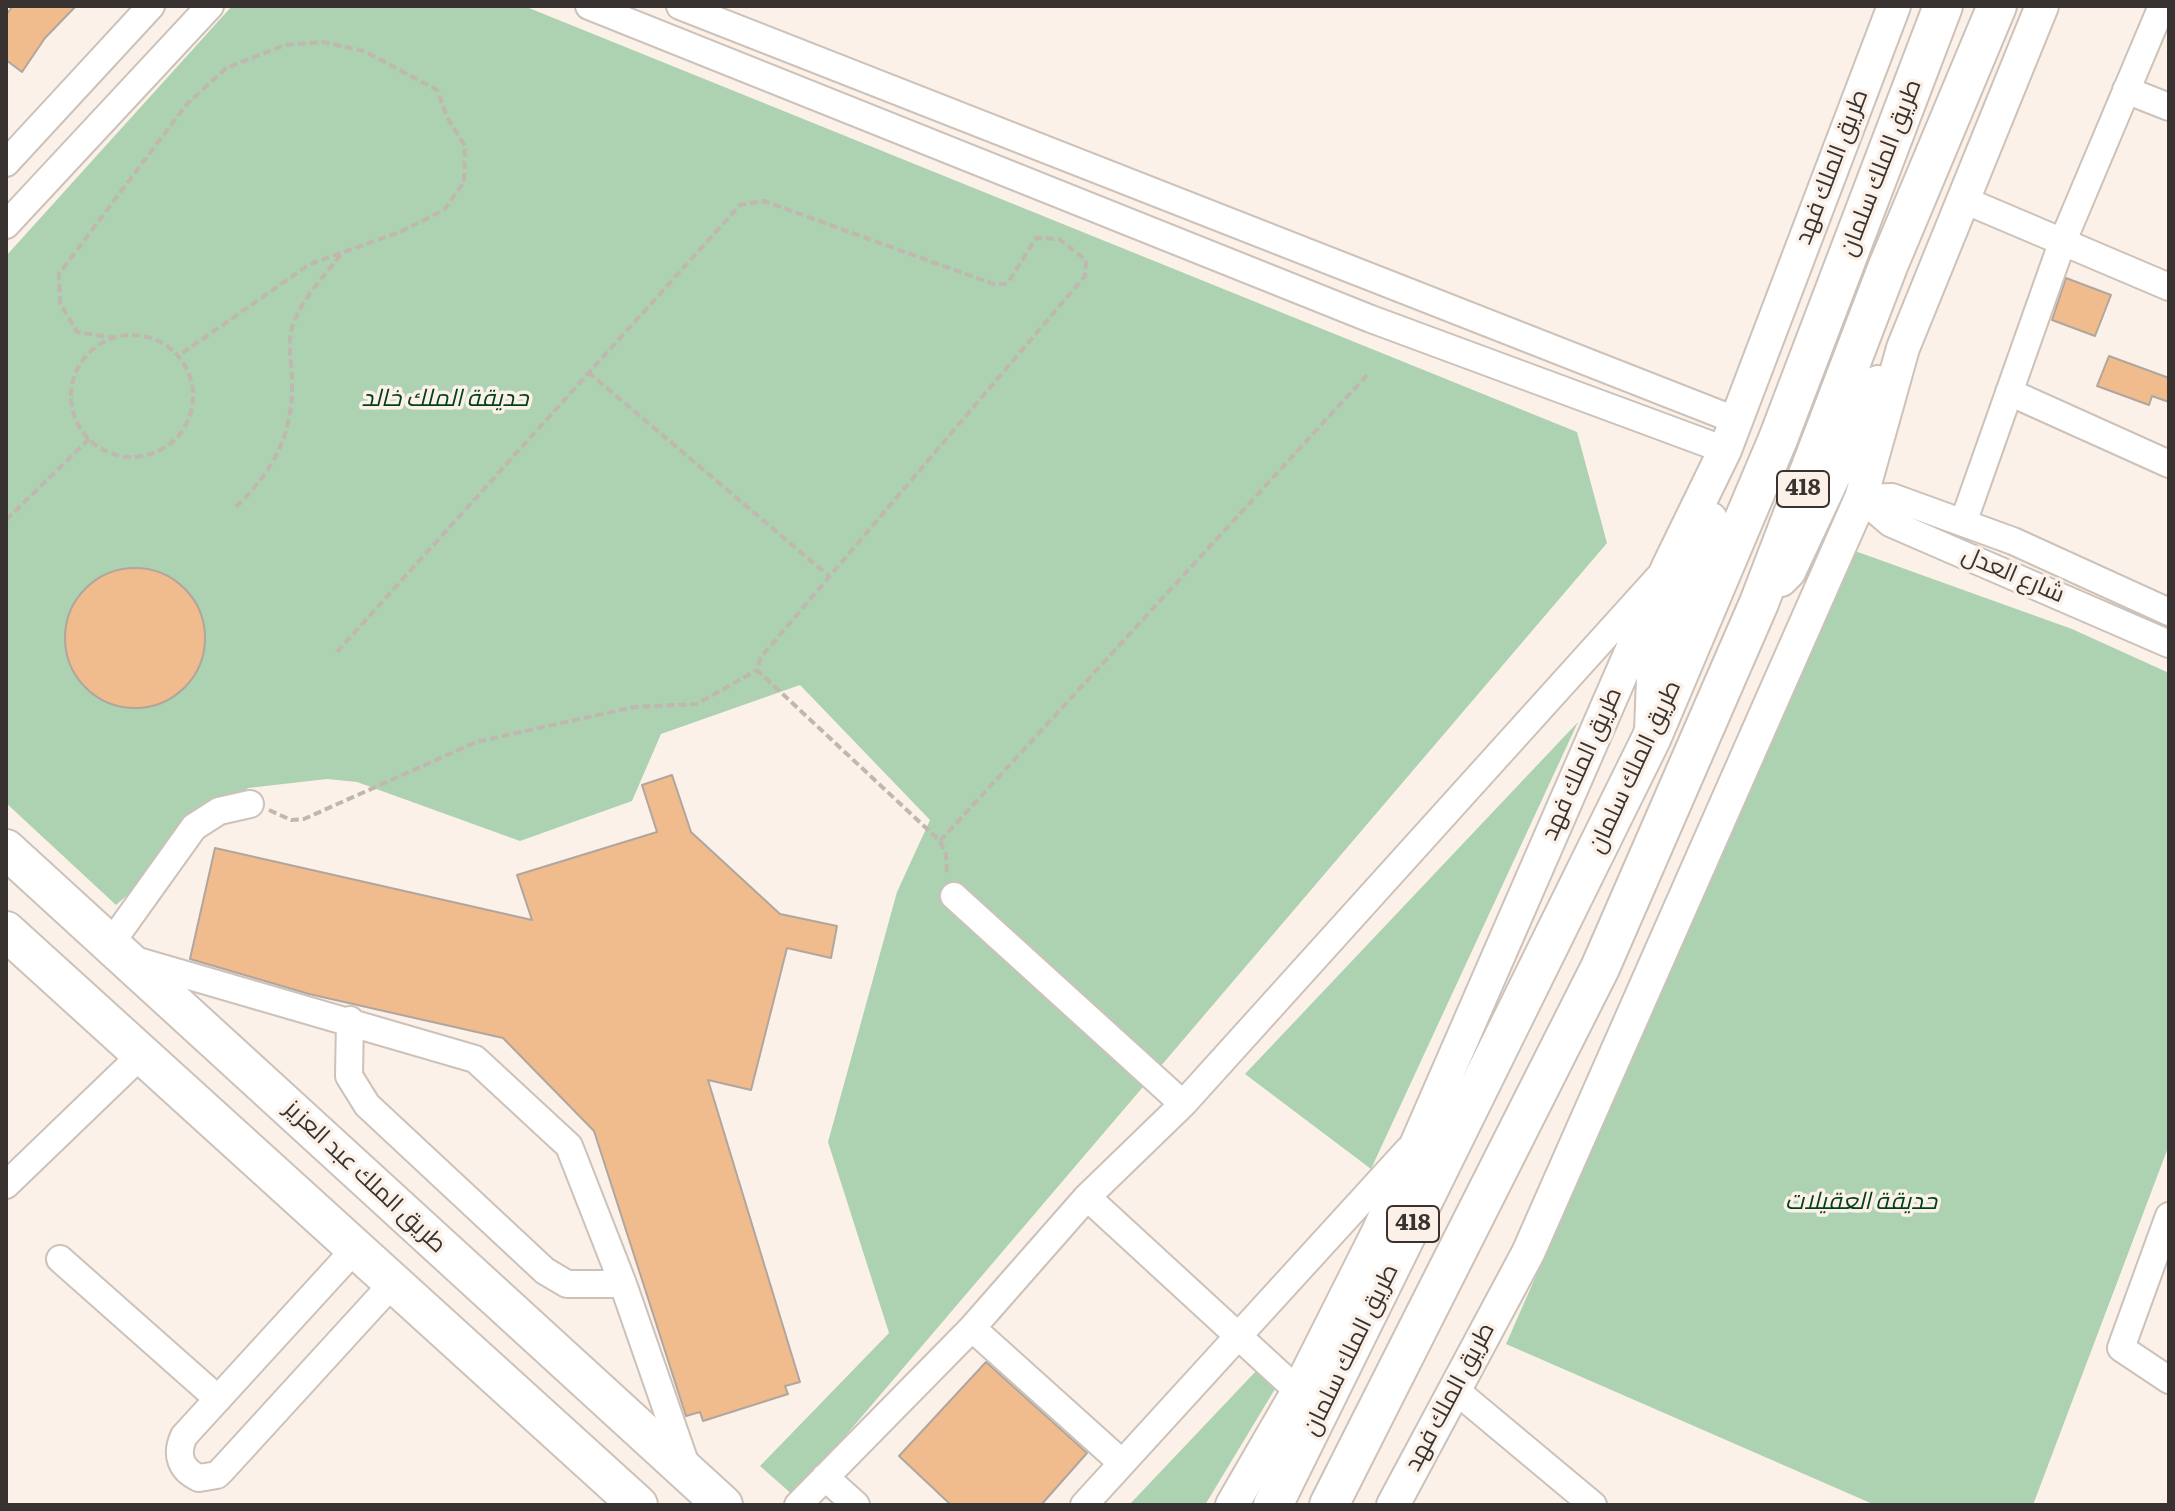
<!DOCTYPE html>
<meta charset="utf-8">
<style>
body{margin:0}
#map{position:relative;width:2175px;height:1511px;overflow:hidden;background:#fcf1e8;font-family:Literata,serif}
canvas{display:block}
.frame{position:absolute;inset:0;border:8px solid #383330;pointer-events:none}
</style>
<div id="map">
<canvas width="2175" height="1511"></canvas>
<div class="frame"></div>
</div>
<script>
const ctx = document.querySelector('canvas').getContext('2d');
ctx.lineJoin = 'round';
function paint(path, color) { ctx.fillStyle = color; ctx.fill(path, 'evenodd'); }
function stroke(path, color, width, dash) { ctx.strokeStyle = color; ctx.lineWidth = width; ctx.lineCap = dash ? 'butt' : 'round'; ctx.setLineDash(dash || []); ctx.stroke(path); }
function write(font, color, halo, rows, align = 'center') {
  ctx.font = font + ' Literata,Cairo,serif'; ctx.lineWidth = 7; ctx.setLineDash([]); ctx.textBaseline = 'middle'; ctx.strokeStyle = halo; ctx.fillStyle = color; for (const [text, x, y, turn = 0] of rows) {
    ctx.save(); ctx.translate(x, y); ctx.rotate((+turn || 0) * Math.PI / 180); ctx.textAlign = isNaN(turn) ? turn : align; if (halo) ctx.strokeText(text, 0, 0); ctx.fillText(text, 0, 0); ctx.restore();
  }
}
paint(new Path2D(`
 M232,6h292l1053,426 30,111 -813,953 -34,-30 129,-133 -61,-191 69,-250 33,-72 -130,-135 -139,49 -29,67 -112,40 -163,-59 -30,-3 -79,9 -132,117 -110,-102v-547z
 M1855,551l217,78 97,44v472l-136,360h-158l-369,-161z
 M1578,722l-207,447 -126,-95z
 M1257,1370l11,7 7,12 -70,116h-76z`), '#acd2b1');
const building = new Path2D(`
 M76,6l-31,32 -23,34 -16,-12v-45l6,-8z
 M2066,278l45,17 -16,41 -43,-16z
 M2109,356l60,22v24l-17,-6 -3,9 -52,-19z
 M65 638a70 70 0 1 1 140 0a70 70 0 1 1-140 0Z
 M672,775l19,57 89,82 57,12 -6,32 -44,-10 -36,142 -43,-10 92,302 -15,4 3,8 -85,27 -3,-9 -14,4 -92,-285 -91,-93 -194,-44 -119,-35 25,-111 317,72 -15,-45 140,-43 -15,-47z
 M986,1362l101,91 -46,52h-90l-52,-49z`);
paint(building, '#f0bc8d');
stroke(building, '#b0a69d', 2);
const minor = new Path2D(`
 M589,6l782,313 354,131
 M680,6l1055,414
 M2126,90l43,17
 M6,163l145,-157
 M1964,200l205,87
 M6,225l204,-219
 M2009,392l160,72
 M1861,498l29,25 279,121
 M1861,498l31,-1 121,44 156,71
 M1963,523l99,-280 100,-237
 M954,896l229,208
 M111,943l83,-116 25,-16 31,-7
 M131,959l344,100 94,87 54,138 64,184
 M350,1020l-1,56 18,29 178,166 22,13h56
 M6,1185l135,-130
 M1087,1197l211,194
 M2169,1216l-48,132 48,32
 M355,1249l-171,187c-9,19 -3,34 15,42l18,-3 6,-6 170,-186
 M60,1259l158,140
 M972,1328l150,135
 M1454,1389l139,116
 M825,1477l31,28
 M798,1505l174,-177 115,-131 96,-93 475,-526
 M1084,1505l324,-355`);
const major = new Path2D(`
 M1781,580l8,-8 89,-190
 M1651,731l2,-52 58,-160
 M1232,1505l66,-114 81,-161 289,-663 57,-117 169,-444
 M1393,1505l135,-252 333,-755 42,-150 139,-342`);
const highway = new Path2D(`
 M6,849l717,656
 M6,931l632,574
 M1273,1505l378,-766 127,-300 165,-433
 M1329,1505l271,-537 159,-365 129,-337 109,-260`);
stroke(minor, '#ccc2b9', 30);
stroke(major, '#ccc2b9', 36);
stroke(highway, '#ccc2b9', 42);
stroke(new Path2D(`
 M71 396a61 61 0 1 1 122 0a61 61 0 1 1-122 0Z
 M116,338l-39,-6 -17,-29 -1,-29 127,-169 40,-37 59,-23 38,-3 41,9 73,39 10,27 18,29 -1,36 -20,28 -44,22 -90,32 -132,92
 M588,372l242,205
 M236,507c37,-36 57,-72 56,-125 0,-16 -4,-34 -1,-50 6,-29 33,-55 50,-78
 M6,520l83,-81
 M337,652l403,-447 24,-4 232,84 12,-2 28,-45 23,1 27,21 -1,16 -324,381 -4,13 183,171 6,14 1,20
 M269,810l22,10 13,-1 172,-77 158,-35 63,-3 60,-34
 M940,841l427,-466`), '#c0b7af', 4, [8, 4]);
stroke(minor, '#fff', 26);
stroke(major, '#fff', 32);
stroke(highway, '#fff', 38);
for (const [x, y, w] of [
 [1803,489,52],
 [1413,1224,52]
]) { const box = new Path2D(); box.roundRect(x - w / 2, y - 18, w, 36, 6); ctx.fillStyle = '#fcf1e8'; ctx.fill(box); stroke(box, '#383330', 2); }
write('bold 22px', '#383330', null, [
 ["418",1803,489],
 ["418",1413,1224]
]);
write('24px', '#383330', '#fcf1e8', [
 ["طريق الملك فهد",1832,167,-69],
 ["طريق الملك سلمان",1881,168,-69],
 ["شارع العدل",2013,575,23],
 ["طريق الملك فهد",1582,764,-66],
 ["طريق الملك سلمان",1635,767,-65],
 ["طريق الملك عبد العزيز",365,1177,43],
 ["طريق الملك سلمان",1351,1350,-64],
 ["طريق الملك فهد",1450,1397,-62]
]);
write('italic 24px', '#004117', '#fcf1e8', [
 ["حديقة الملك خالد",445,399],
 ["حديقة العقيلات",1861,1202]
]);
</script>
